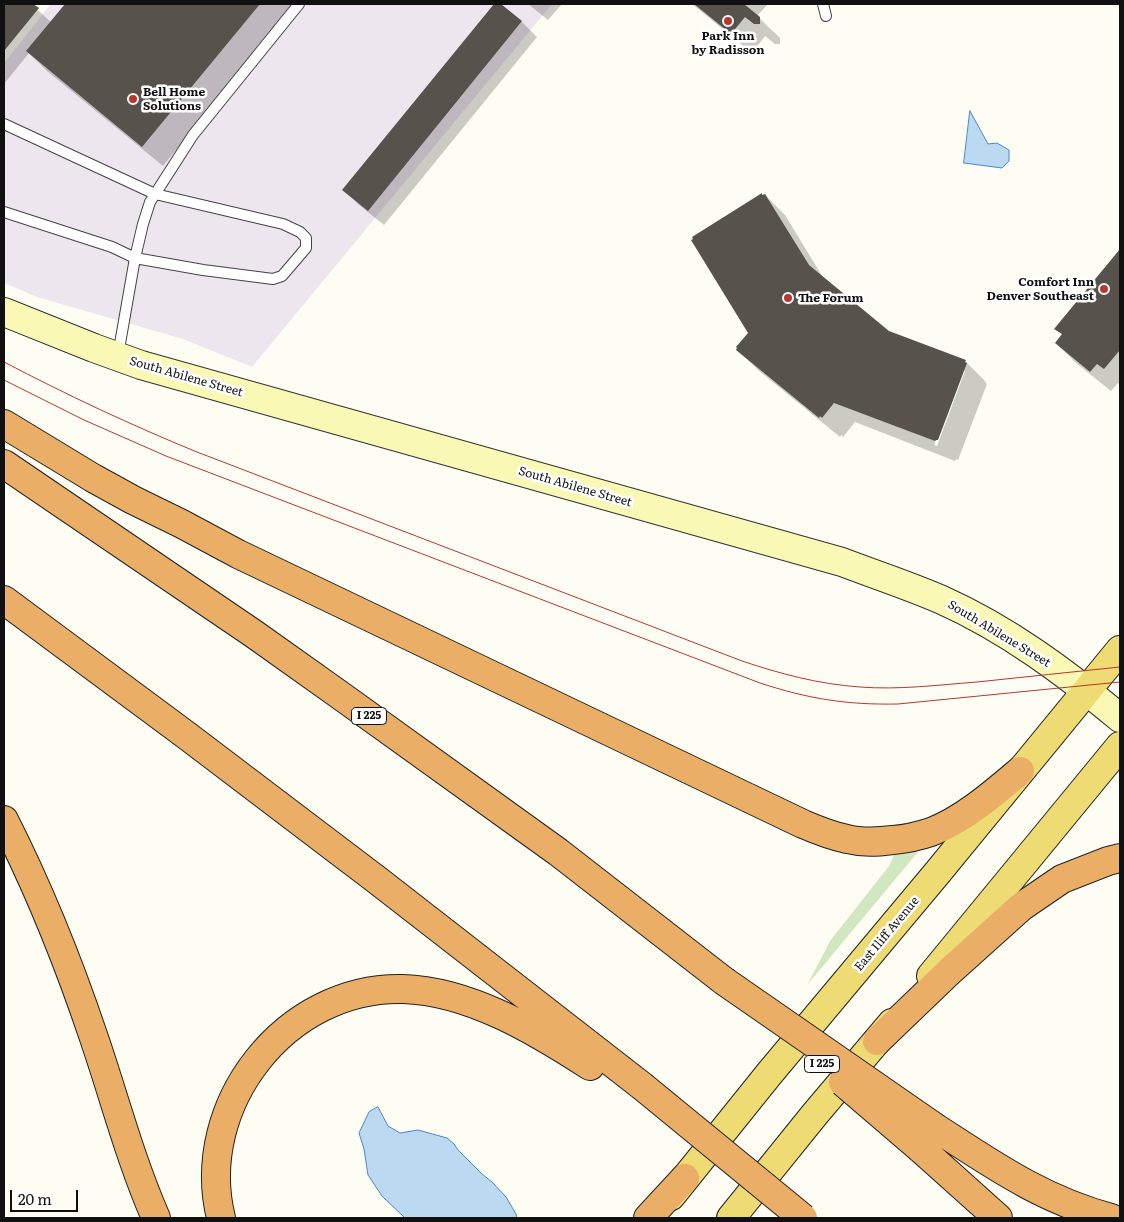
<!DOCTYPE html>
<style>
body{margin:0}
#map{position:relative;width:1124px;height:1222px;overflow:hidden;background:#fefdf4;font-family:Literata,serif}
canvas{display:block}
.frame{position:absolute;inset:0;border:5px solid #101010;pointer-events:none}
.scale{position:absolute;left:10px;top:1190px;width:68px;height:22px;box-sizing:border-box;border:2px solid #101010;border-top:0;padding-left:6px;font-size:15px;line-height:18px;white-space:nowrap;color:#101010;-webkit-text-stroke:4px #fff;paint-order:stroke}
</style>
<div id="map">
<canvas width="1124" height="1222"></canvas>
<div class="frame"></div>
<div class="scale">20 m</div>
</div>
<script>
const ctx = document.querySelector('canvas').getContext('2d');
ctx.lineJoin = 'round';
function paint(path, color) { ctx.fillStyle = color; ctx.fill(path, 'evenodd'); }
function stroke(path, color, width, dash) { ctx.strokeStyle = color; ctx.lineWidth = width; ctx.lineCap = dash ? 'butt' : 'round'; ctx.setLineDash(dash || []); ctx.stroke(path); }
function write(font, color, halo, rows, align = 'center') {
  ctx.font = font + ' Literata,serif'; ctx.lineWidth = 5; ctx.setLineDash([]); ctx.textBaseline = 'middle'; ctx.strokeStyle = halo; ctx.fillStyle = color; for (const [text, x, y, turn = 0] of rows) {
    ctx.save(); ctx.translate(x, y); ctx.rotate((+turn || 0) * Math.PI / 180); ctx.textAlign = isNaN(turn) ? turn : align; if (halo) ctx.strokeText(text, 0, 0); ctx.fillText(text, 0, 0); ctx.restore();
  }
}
paint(new Path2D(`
 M51,4h501l-300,363 -69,-28 -146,-42 -33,-14v-220z`), '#eee6ee');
paint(new Path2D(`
 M911,847l7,5 -110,132c7,-15 15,-28 22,-43l59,-75 5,-11 -1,-4z`), '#d1e7bf');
const water = new Path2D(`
 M970,111l18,33 9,-1 12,7v11l-7,7 -38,-5z
 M378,1107l10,19 12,7 18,-3 29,8 7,6 4,6 24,24 10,8 14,15 10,17 1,4h-112l-23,-22 -14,-21 -4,-26 -5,-16 10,-21z`);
paint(water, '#bcd9f2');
stroke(water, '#4888c4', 1);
paint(new Path2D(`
 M4,4h27l20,18 15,-18h230l-133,162 -116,-95 -18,-18 -25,31z
 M495,4h4l23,18 15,15 -153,188 -25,-20 -15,-15z
 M528,4h34l-14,16z
 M692,4h76l-11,12 23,22v6h-5l-10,-8 -13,17z
 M765,195l20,20 39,64 64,53 77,29 20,20v1l2,2 -29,76 -2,-1 -1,2 -100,-39 -12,15 -2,-2 -1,2 -82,-67 -20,-20 11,-17zM963,371h2l-28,75 -3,-1z
 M1120,251v134l-2,-2 -7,8 -35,-28 -20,-20 7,-8 -7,-7z`), '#0003');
paint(new Path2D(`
 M4,4h29l6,4 -35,43z
 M65,4h195l-118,143 -116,-96z
 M494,4h7l21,17 -154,190 -26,-21z
 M694,4h50l16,13v7h-6l-9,-7 -14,17z
 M762,193v2l3,-1 44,71 80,66 77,29 -1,2 2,1 -29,77h-2l-1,1 -101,-38 -12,15 -2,-2 -1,2 -83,-68 1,-2 -1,-1 12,-14 -57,-93 2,-1 -1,-2z
 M1120,249v101l-16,19 -7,-5 -7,8 -35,-29 7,-9 -8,-5z`), '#58524d');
const lane = new Path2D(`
 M823,4l3,12
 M4,124l151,70 128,30 17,8 6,6v10l-24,28 -9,3 -70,-9 -68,-12 -23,-11 -108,-35
 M118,355l17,-97 8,-34 7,-22 43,-67 106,-131`);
const secondary = new Path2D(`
 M4,312l90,36 47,17 701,197c34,13 68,24 100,38 65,29 124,73 178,118`);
const primary = new Path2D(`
 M931,976l189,-230
 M671,1196l98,-122 169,-202 182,-222
 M731,1218l84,-104 77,-91`);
const highway = new Path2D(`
 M4,424l89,54 40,22 49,24 56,30 565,270c14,6 29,12 44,15 16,4 30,3 46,1 13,-1 26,-4 38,-8 32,-12 63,-39 89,-61
 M4,464l250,170 83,59 221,159 166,129
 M4,600l182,135 191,145 265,206
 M4,820c35,69 64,141 89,215 21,61 37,124 63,183
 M877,1041l74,-71 70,-63 41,-28 46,-18 12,-3
 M936,1128c57,37 107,72 175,90
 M920,1148l78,70
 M221,1218c-28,-113 65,-232 182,-229 67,2 133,42 187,77
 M648,1218l37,-40`);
stroke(lane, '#434343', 12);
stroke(secondary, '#323232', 30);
stroke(primary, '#212121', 30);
stroke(highway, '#212121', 30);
stroke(lane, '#fff', 10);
stroke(secondary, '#f9f8b4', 28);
stroke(primary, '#efdb74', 28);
stroke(highway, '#eaae67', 28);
stroke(new Path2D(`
 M4,362c63,33 127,63 193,90l545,209c39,13 76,23 118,26 39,3 78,-2 117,-5 48,-5 95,-10 143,-15
 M4,380l80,40 82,36 594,227c49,16 87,22 138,21l222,-22`), '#b73631', 1);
const highwayBridge = new Path2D(`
 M724,981l212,147
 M843,1082l77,66
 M642,1086l161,132`);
stroke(highwayBridge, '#212121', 30, []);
stroke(highwayBridge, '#eaae67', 28);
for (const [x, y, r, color] of [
 [728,21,5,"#b73631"],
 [133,99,5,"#b73631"],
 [1104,289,5,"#b73631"],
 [788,298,5,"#b73631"]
]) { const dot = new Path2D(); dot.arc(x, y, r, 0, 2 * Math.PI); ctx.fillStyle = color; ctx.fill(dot); stroke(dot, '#fff', 2); }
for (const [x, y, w] of [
 [369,716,35],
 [822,1064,35]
]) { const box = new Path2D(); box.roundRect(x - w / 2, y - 8.5, w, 17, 4); ctx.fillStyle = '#fff'; ctx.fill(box); stroke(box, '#101010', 1); }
write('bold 11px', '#101010', null, [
 ["I 225",369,716],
 ["I 225",822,1064]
]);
write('bold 12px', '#101010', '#fff', [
 ["Park Inn",728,36,"center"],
 ["by Radisson",728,50,"center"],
 ["Bell Home",143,92],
 ["Solutions",143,106],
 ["Comfort Inn",1094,282,"right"],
 ["Denver Southeast",1094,296,"right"],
 ["The Forum",798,298]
], 'left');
write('12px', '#101010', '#fff', [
 ["South Abilene Street",186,377,16],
 ["South Abilene Street",575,487,16],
 ["South Abilene Street",999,634,31],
 ["East Iliff Avenue",887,934,-50]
]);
</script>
